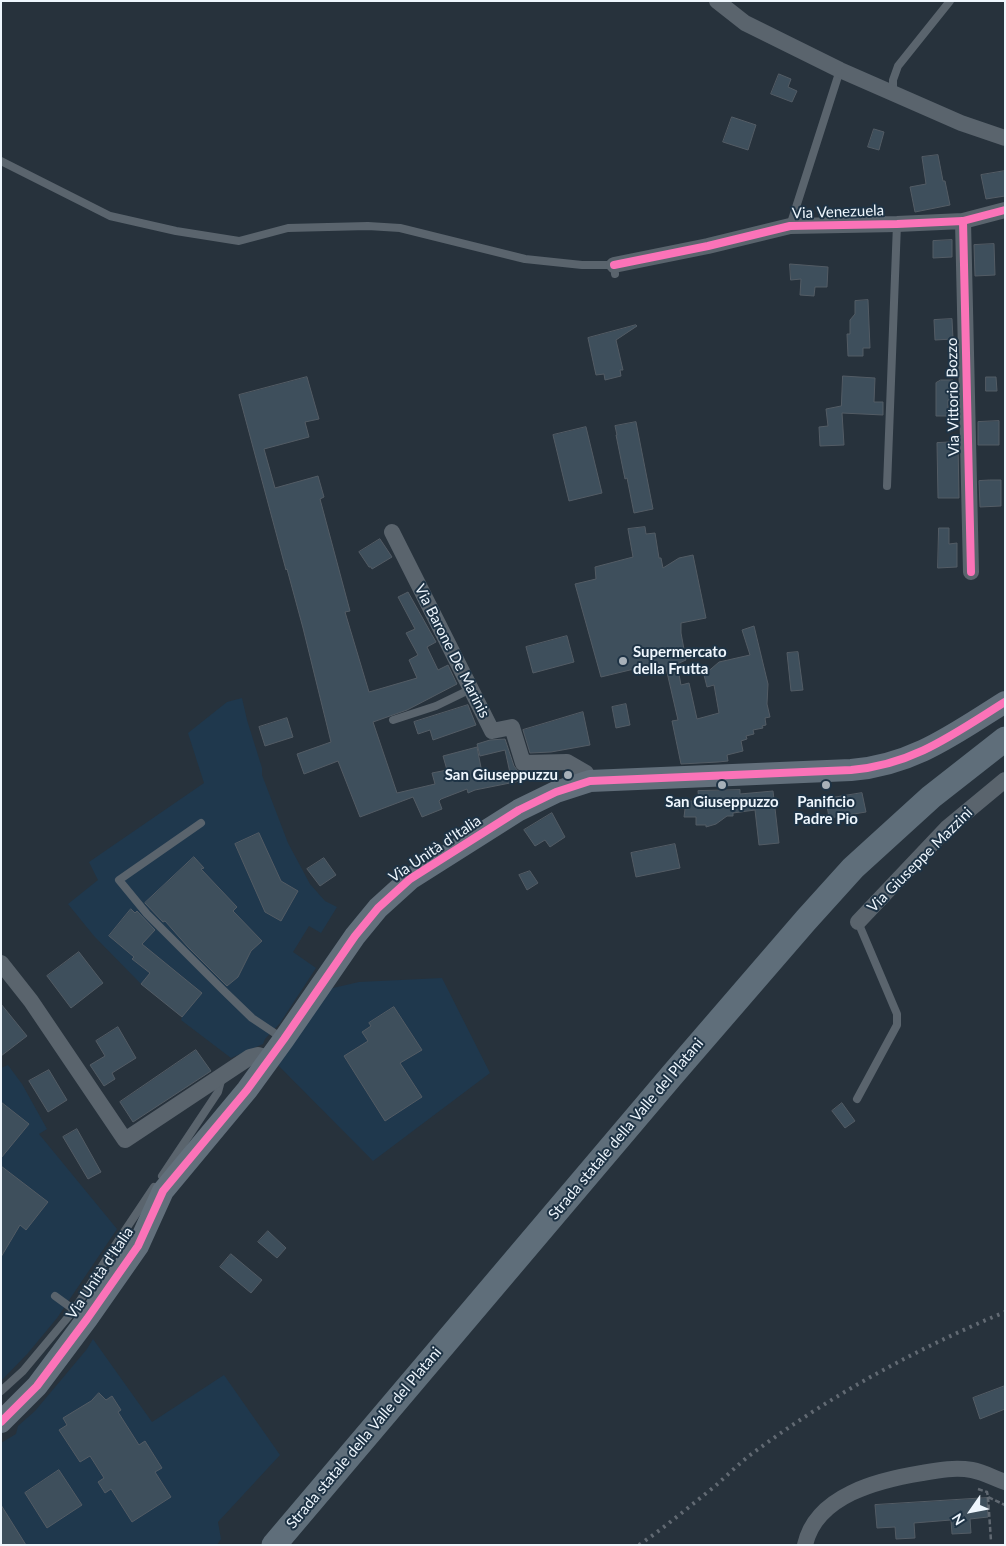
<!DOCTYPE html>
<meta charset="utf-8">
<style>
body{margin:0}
#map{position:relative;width:1006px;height:1546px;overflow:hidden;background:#27323c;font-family:Lato,sans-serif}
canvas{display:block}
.frame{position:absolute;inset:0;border:2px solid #eef6fd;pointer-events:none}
.north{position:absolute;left:946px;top:1486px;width:50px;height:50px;-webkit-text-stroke:4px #1e3345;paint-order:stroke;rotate:237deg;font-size:14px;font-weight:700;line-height:20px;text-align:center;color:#eef6fd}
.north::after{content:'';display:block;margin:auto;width:18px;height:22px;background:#eef6fd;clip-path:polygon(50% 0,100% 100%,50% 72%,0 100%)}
</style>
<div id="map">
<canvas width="1006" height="1546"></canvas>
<div class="frame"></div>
<div class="north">N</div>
</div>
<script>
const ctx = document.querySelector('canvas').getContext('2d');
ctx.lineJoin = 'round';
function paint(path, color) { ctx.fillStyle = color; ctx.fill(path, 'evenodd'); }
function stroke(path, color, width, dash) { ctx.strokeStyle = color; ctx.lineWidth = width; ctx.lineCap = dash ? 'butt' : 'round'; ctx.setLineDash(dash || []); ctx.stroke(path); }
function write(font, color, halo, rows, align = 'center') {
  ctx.font = font + ' Lato,sans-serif'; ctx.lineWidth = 4; ctx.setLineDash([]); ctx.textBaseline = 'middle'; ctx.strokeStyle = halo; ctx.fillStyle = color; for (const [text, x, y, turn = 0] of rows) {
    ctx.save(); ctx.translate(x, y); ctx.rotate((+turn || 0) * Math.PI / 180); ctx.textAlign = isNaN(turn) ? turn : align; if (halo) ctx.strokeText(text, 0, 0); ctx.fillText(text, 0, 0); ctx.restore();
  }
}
paint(new Path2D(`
 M242,698l5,22 15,48v7l26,68 22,41 15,17 12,6 -16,26 -12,-7 -16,26 23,16 -36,55 -15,16 -2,5 -32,14 -50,-38 1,-3 -41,-33 -47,-48 -26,-32 30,-24 -9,-18 115,-79 -16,-50 39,-31z
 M442,978l48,95 -117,88 -106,-107 53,-63 39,-9z
 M8,1065l14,19 25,45 -8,5 78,95 -60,89 -29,35 -27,28v-313z
 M93,1339l59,83 72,-47 56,80 -62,67 3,17 -4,6h-216v-102l15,-9 2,-8 17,-15 52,-62z`), '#1f384d');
const building = new Path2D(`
 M779,74l12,5 -3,8 9,4 -5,11 -21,-8z
 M732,117l24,8 -8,25 -25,-8z
 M874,129l10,3 -5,18 -11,-3z
 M938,155l5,26h2l5,24 -35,7 -5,-25 16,-3 -4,-27z
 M1005,171v25l-19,3 -5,-24z
 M952,240v17l-19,1v-17z
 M994,244l1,31 -20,1 -1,-31z
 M790,264l38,3 -1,20h-12l-1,9 -14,-1 1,-16 -10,1z
 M868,300l2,48h-7v8h-15l-1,-22h3v-14l5,-6v-13z
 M952,319l1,20 -18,1 -1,-20z
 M636,325l1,1 -21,14 7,30h-3l1,6 -16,4 -1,-6 -8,1 -8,-37z
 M843,376l32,2 -1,24h9v13l-41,-2 2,32 -24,1 -1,-19 9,-1 -2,-17 15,-3z
 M307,377l12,42 -14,3 4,15 -45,12 11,39 43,-12 6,21 -4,2 30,112 -5,1 24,80 48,-14 -8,-18 9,-5 -12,-22 9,-4 -17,-32 10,-5 28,50 -9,5 11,23 10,-5 9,19 -50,26 -34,12 24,71 38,-9 -3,-11 15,-3 -4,-14 34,-9 6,31 27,-5 -5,-23 -25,6 -3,-12 13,-4 15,-1 9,27 4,5 11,2 1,6 -55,11 -7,3 -1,-4 -26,10 -2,2 3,8 -20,8 -9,-20 -53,20 -22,-56 -34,13 -7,-20 34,-12 -28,-114 -16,-59 -1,1 -47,-175z
 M986,377h10l1,14h-11z
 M941,380h12l1,20h-6v16h-12v-33z
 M999,421v24h-21v-23z
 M636,422l17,87 -19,4 -7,-35 -2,1 -9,-44h1l-2,-9z
 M586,427l16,66 -33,8 -16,-66z
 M958,442l1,56h-21l-1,-55z
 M990,480h11v26l-21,1 -1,-26z
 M645,527l1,7 9,-1 4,25h2l2,10 16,-10 14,-3 13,63 -25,5v10l5,27 -9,4 4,21 8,-2 8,36 22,-6 -5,-28 -7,2 -3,-12 15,-13 31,-7 -8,-25 12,-4 14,58 -1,20 3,13 -5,1 1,7 -4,1 1,2 -10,2 1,4 -8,2 1,3 -6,2 2,10 -16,4 1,6 -10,1 -37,2 -9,-43 6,-1 -12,-52 -5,3 -2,-8 -58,14 -26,-93 21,-5 -1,-12 38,-10 -5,-28z
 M939,528h10v16l8,-1v24l-19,1z
 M380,539l12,18 -20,12 -1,-2h-2l-10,-15z
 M567,636l7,26 -41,11 -7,-26z
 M798,652l5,38 -12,1 -4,-38z
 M626,704l4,21 -14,3 -4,-21z
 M468,705l8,20 -43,15 -3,-10 -12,4 -4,-12z
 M583,712l7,33 -39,7 -21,1 -7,-23z
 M287,718l6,19 -28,9 -6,-19z
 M740,790v4l33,-3 6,52 -20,2 -4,-35 -22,3v3h-6l-11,8 -10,3v-2h-10v-8h-12l2,-16h13l-1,-10z
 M862,793l4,19 -37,6 -3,-19z
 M552,813l13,24 -15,10 -5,-7 -10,6 -11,-16z
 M259,833l22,48 17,10 -17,30 -16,-9 -30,-68z
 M675,844l5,24 -44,9 -5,-24z
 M194,857l10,11 -3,1 36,38 -4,4 29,30 -11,10 -13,26 -11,9 -39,-39 -23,-26 -2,1 -18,-19z
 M324,858l12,17 -16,11 -13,-17z
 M530,871l8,12 -11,7 -8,-15z
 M131,909l4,4 2,-2 18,19 -13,14 60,49 -20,24 -41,-33 9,-11 -18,-14 2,-2 -25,-21z
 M79,952l24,31 -32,25 -24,-32z
 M1,1004l26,32 -26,20z
 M394,1007l28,43 -22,13 22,34 -37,24 -41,-65 24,-15 -6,-9 9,-6 -2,-3z
 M118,1027l18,31 -24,15 3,6 -11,7 -14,-21 15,-9 -9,-15z
 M196,1050l15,21 -78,51 -13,-20z
 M49,1070l18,30 -19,12 -19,-31z
 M1,1102l28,22 -28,34z
 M842,1103l13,18 -10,7 -13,-17z
 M77,1129l24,43 -13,7 -25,-42z
 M1,1166l47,36 -22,28 -6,-5 -19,32z
 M268,1231l18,17 -9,10 -19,-16z
 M231,1254l31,26 -11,13 -31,-26z
 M1005,1386v23l-25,10 -7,-21z
 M99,1393l7,7 6,-4 9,14 -3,2 21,33 6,-4 17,27 -7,4 16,25 -39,25 -21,-33 -6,4 -7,-11 6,-4 -14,-22 -10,6 -21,-32 8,-5 -4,-7 28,-17z
 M59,1470l23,35 -35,23 -22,-35z
 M987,1498l1,19 -18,2 1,14 -19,1 -1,-14 -37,3 1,15 -19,1 -1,-12 -18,1 -2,-23z
 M1,1505l25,40h-25z`);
paint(building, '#3e4f5c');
stroke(building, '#535c65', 1);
stroke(new Path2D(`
 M978,1489l9,3 1,5 17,8
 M988,1497l3,44`), '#606871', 2.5, [5, 2.5]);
stroke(new Path2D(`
 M893,93v-13l5,-14 52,-65
 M1,161l109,55 66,15 63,10 49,-13 80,-2 32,2 125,31 57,6h32l1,9
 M790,226l50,-156
 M887,486l10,-262
 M393,720l43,-14 35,-17
 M201,823l-82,57 28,34 75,75 30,29 30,20
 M857,1099l40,-74v-11l-39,-92
 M162,1176l56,-84 4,-15
 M55,1296l22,16
 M1,1391l22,-20 51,-61 44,-69 36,-54`), '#5a646d', 8);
stroke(new Path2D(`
 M717,1l28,22 95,47 121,53 44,15
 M963,221l8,351
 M614,265l94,-19 82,-20 107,-2 66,-3 42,-11
 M392,532l100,199 20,-4 11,36 44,-1 19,11 4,8
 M858,922l89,-94 58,-48
 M1,963l30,38 94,139 125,-83 8,-2 11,3
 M805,1545c11,-50 74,-65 117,-72 17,-3 33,-6 50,-3 11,2 22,8 33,12`), '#5a646d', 16);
stroke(new Path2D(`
 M1,1422l36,-36 50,-67 51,-73 25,-55 84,-101 37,-51 71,-103 23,-28 32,-29 109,-69 37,-18 34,-11 261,-11c62,-5 103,-36 154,-68`), '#626f7b', 22);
stroke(new Path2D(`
 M274,1545l399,-471 133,-154 47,-52 78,-71 74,-58`), '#5f6e7a', 25);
stroke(new Path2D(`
 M639,1545c26,-18 50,-38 75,-58 14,-12 27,-26 43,-37 76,-56 161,-102 248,-138`), '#626a73', 4, [2.5, 5]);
stroke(new Path2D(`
 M963,221l8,351
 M614,265l94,-19 82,-20 107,-2 66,-3 42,-11
 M1,1422l36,-36 50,-67 51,-73 25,-55 84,-101 37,-51 71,-103 23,-28 32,-29 109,-69 37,-18 34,-11 261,-11c62,-5 103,-36 154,-68`), '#fb73b8', 8);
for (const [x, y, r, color] of [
 [623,661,5,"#a8b1b9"],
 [568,775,5,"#a8b1b9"],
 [722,785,5,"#a8b1b9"],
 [826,785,5,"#a8b1b9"]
]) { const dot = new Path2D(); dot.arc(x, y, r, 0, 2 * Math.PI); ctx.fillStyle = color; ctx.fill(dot); stroke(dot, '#1e3345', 2); }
write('15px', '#eef6fd', '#1e3345', [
 ["Via Venezuela",838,212,-2],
 ["Via Vittorio Bozzo",953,397,-91],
 ["Via Barone De Marinis",452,651,63],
 ["Via Unità d'Italia",435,849,-34],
 ["Via Giuseppe Mazzini",920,860,-45],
 ["Strada statale della Valle del Platani",626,1129,-50],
 ["Via Unità d'Italia",100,1273,-56],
 ["Strada statale della Valle del Platani",364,1438,-50]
]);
write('bold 15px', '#eef6fd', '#1e3345', [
 ["Supermercato",633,652,"left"],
 ["della Frutta",633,669,"left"],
 ["San Giuseppuzzu",558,775,"right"],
 ["San Giuseppuzzo",722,802],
 ["Panificio",826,802],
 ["Padre Pio",826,819]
]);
</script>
